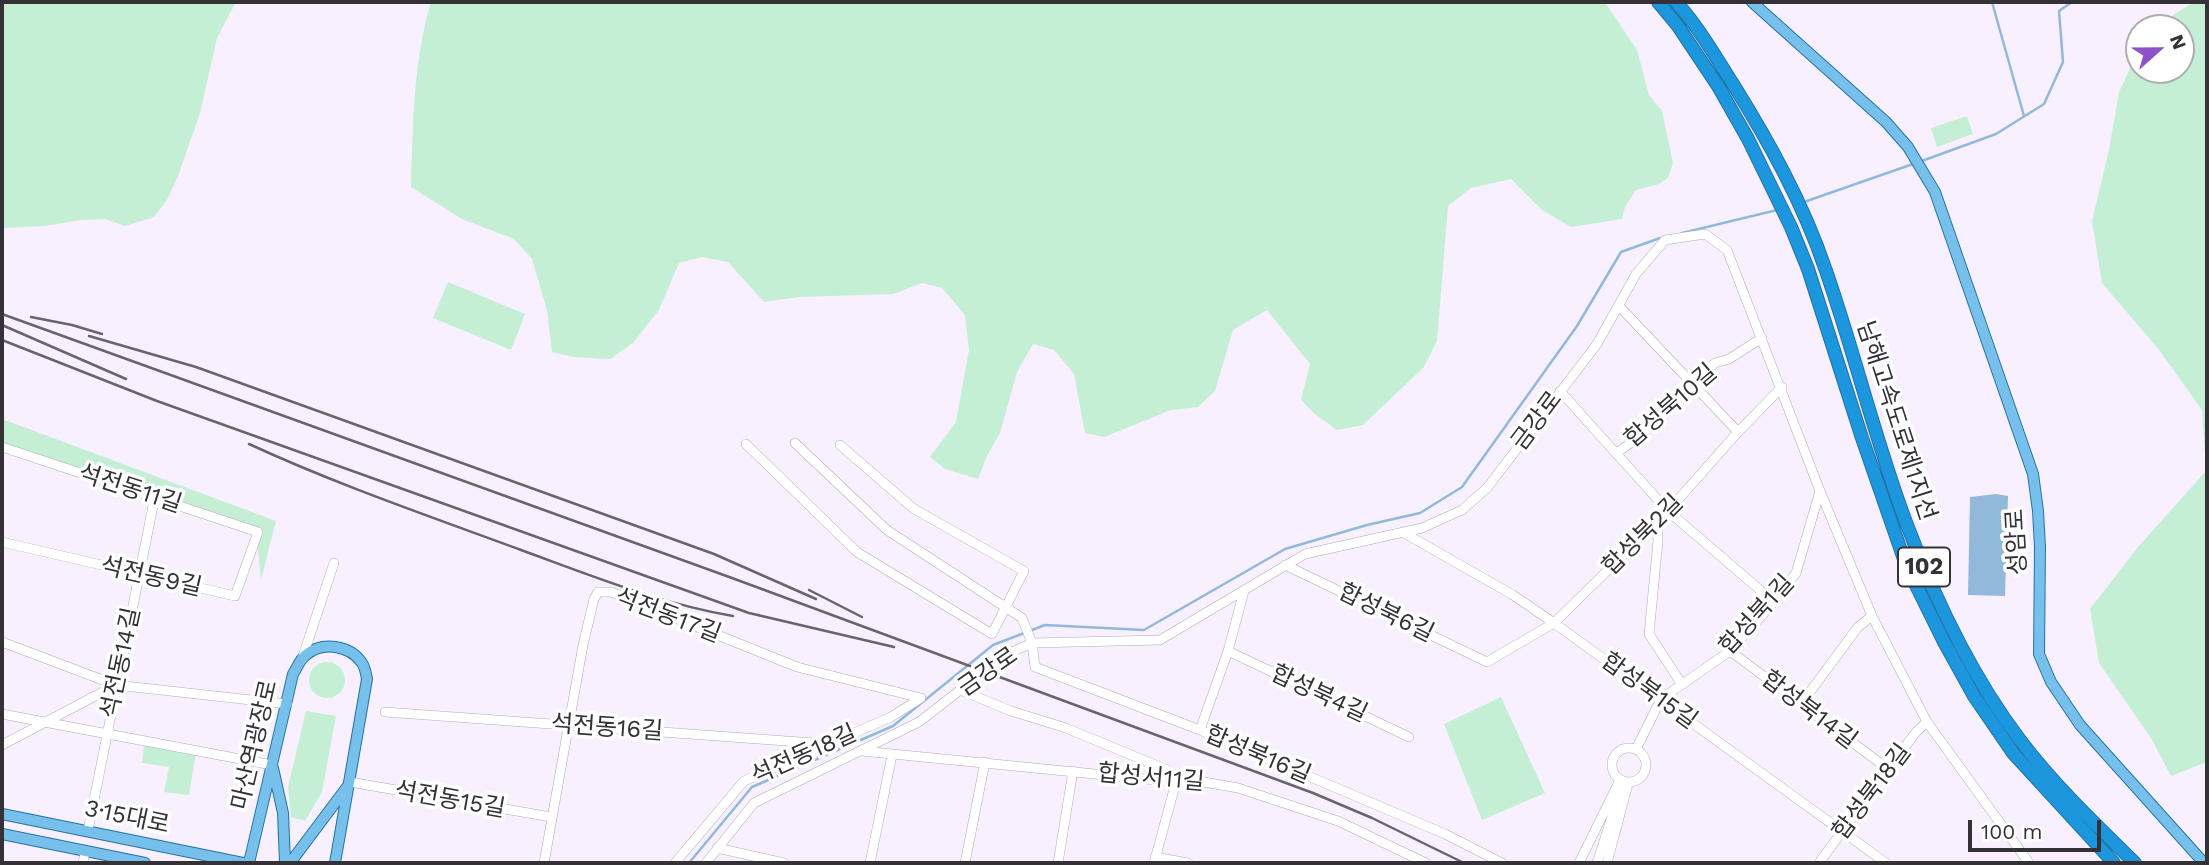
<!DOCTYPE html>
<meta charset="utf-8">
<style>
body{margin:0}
#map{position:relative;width:2209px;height:865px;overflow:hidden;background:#f8f0ff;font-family:"Work Sans",sans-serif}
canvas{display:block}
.frame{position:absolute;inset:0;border:4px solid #343137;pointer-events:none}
.north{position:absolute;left:2125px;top:14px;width:70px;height:70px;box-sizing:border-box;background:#fff;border:2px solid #aeadaf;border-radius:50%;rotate:69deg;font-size:19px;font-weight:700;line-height:28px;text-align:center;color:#343137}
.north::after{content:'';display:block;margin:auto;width:24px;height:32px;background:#8d52c9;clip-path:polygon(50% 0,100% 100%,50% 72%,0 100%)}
.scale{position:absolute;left:1968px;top:820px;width:133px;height:32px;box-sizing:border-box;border:4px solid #343137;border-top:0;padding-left:9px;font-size:21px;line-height:24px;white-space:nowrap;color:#343137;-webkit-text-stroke:5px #fff;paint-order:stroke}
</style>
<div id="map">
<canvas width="2209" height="865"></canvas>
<div class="frame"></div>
<div class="north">N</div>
<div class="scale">100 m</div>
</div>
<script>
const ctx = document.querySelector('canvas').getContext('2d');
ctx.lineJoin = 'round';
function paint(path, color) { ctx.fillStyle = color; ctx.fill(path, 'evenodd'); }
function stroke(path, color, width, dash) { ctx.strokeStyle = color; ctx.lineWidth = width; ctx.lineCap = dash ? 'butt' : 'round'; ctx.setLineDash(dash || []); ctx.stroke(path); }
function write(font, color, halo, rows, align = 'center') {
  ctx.font = font + ' "Work Sans","Noto Sans KR",sans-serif'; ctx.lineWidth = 7; ctx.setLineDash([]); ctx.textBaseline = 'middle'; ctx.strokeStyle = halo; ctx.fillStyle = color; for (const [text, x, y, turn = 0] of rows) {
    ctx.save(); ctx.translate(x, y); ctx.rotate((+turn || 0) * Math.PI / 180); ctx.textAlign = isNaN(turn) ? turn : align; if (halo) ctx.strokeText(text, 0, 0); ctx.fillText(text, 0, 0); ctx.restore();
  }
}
paint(new Path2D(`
 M2,2h234l-19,36 -17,75 -22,63 -11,24 -13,17 -29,9 -20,-7 -24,1 -36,6 -43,2z
 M431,2h1174l32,48 12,45 13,16 11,52 -5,15 -9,6 -23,6 -11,17 -3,12 -51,8 -29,-17 -31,-31 -40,9 -23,18 -11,135 -13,26 -61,58 -26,5 -21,-15 -15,-15 9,-36 -43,-54 -34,20 -18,61 -17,16 -27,3 -67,27 -19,-4 -11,-59 -20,-24 -21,-6 -16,28 -17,61 -13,23 -9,23 -33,-10 -15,-12 26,-35 13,-72 -4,-35 -23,-27 -20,-5 -29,11 -94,3 -35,5 -36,-40 -26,-5 -23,6 -20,47 -26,33 -23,16 -37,-2 -21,-5 -5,-42 -15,-51 -18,-20 -52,-20 -51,-32c2,-62 2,-125 20,-185z
 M2193,2h14v760l-36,14 -20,-38 -52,-75 -9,-54 48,-62 68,-76 -4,-61 -42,-59 -58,-68 -10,-62 17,-71 10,-58 20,-43v21h42v-42h-27z
 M1967,116l6,18 -36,13 -6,-19z
 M448,282l77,32 -14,36 -78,-32z
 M2,419l274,102 -15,59 -5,-51 -254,-86z
 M309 680a18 18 0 1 1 36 0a18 18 0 1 1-36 0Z
 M1501,697l44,96 -63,27 -38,-96z
 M306,711l30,5 -14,76 -17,29 -14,-4 -3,-30z
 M144,746l52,6 -7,43 -25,-3 5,-25 -27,-4z`), '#c4efd5');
paint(new Path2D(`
 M1996,494l12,2 -3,100 -37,-1 2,-98z`), '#92b9d9');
stroke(new Path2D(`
 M1992,2l32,114
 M1919,162l77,-28 48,-30 19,-42 -4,-51 13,-9
 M1804,202l109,-38
 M1682,233l95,-23
 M689,863l63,-76 141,-61 100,-81 52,-20 99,5 141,-81 82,-24 53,-12 42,-26 115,-161 44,-74 39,-14`), '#92b9d9', 2.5);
const minor = new Path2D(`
 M1619,306l119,126
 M1560,391l108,120 106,91
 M795,443l92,87 135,88 10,25 3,24 165,63 245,104 57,29
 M746,444l111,108 135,82 32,-63 -110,-62 -74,-64
 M2,447l256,85 -23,64 -233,-54
 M1617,453l42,-32 32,-37 24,-21 14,-4 33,-21
 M1657,523l1,18 -9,93 32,49
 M1404,533l109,62 41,28 332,240
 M1285,565l202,97 67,-39 114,-112 70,-79 44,-45
 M2,642l114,43 171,19
 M1228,651l181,86
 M1730,651l158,118
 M303,656l31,-93
 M960,690l51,21 55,17 104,43 6,11 -22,81
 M1801,704l57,-77 14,-11
 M385,712l443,32
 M2,714l270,51
 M1200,730l28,-79 16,-60
 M2,745l114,-60
 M1612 765a17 17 0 1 1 34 0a17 17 0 1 1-34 0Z
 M1636,749l25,-50 69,-48 44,-49 22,-29 24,-82
 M862,751l314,31 22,-1 40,7 100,33 88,42
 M350,782l201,35
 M88,830l67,-334
 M717,848l67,15
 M1155,857l33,6
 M83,863l2,-11
 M544,863l39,-218 11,-46 4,-7h13l186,75 124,31
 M675,863l69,-82 147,-64 30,-19
 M706,863l48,-60 165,-81 86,-67 27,-12 128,-3 145,-86 117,-26 40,-18 25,-22 110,-144 39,-70 29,-34 40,-6 22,16 93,241 52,125 55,106 102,141
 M870,863l22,-108
 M965,863l20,-101
 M1058,863l15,-92
 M1579,863l41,-83
 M1597,863l25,-77
 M1607,863l21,-79
 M1819,863l69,-94 29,-38 10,-9`);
const major = new Path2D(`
 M1752,2l134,120 22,25 27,45 98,282 5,37 2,36 -1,107 12,28 29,43 124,138
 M273,768l10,45 2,50
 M2,814l241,49
 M2,834l143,29
 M249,863l44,-189c4,-6 7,-15 13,-19 16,-14 44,-10 56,8 3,4 4,11 5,16l-32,184
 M290,863l57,-76`);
const highway = new Path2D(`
 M1658,2l20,24 40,60 30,53 43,88 17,42 54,169 44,127 37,75 31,56 39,57 101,110
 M1676,2c22,24 39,54 57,82 36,58 70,119 92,184 30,85 50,173 82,257 28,74 65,152 113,215 34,45 75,84 115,123`);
stroke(minor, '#b1aab8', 10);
stroke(major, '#2473a3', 12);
stroke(highway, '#2473a3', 14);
stroke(minor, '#fff', 9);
stroke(major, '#77c0eb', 10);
stroke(highway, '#1c96dd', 12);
stroke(new Path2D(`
 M2,314l730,264 581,215 59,25 92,45
 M31,317l41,8 30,9
 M2,325l124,54
 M89,336l107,31 518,187 102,45
 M2,340l155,61 592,212 145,34
 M249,444c89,41 180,72 272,106 69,25 140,54 212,66
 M809,590l53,27`), '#68646c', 2.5);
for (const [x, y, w] of [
 [1924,567,52]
]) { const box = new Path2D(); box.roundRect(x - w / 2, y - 19.5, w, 39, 5); ctx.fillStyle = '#fff'; ctx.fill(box); stroke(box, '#343137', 2); }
write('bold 23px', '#343137', null, [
 ["102",1924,567]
]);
write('24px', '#343137', '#fff', [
 ["합성북10길",1671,406,-41],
 ["금강로",1537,421,-53],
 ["남해고속도로제1지선",1896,421,72],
 ["석전동11길",130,489,18],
 ["합성북2길",1643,535,-45],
 ["성암로",2017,542,-93],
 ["석전동9길",151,577,13],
 ["합성북6길",1386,613,26],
 ["합성북1길",1757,615,-48],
 ["석전동17길",668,616,21],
 ["석전동14길",121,663,-78],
 ["금강로",988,672,-35],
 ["합성북15길",1649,691,36],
 ["합성북4길",1319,694,25],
 ["합성북14길",1809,710,37],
 ["석전동16길",607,728,4],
 ["마산역광장로",255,745,-77],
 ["석전동18길",804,755,-24],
 ["합성북16길",1258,755,23],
 ["합성서11길",1151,778,5],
 ["합성북18길",1872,792,-53],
 ["석전동15길",450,800,10],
 ["3·15대로",127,817,12]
]);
</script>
